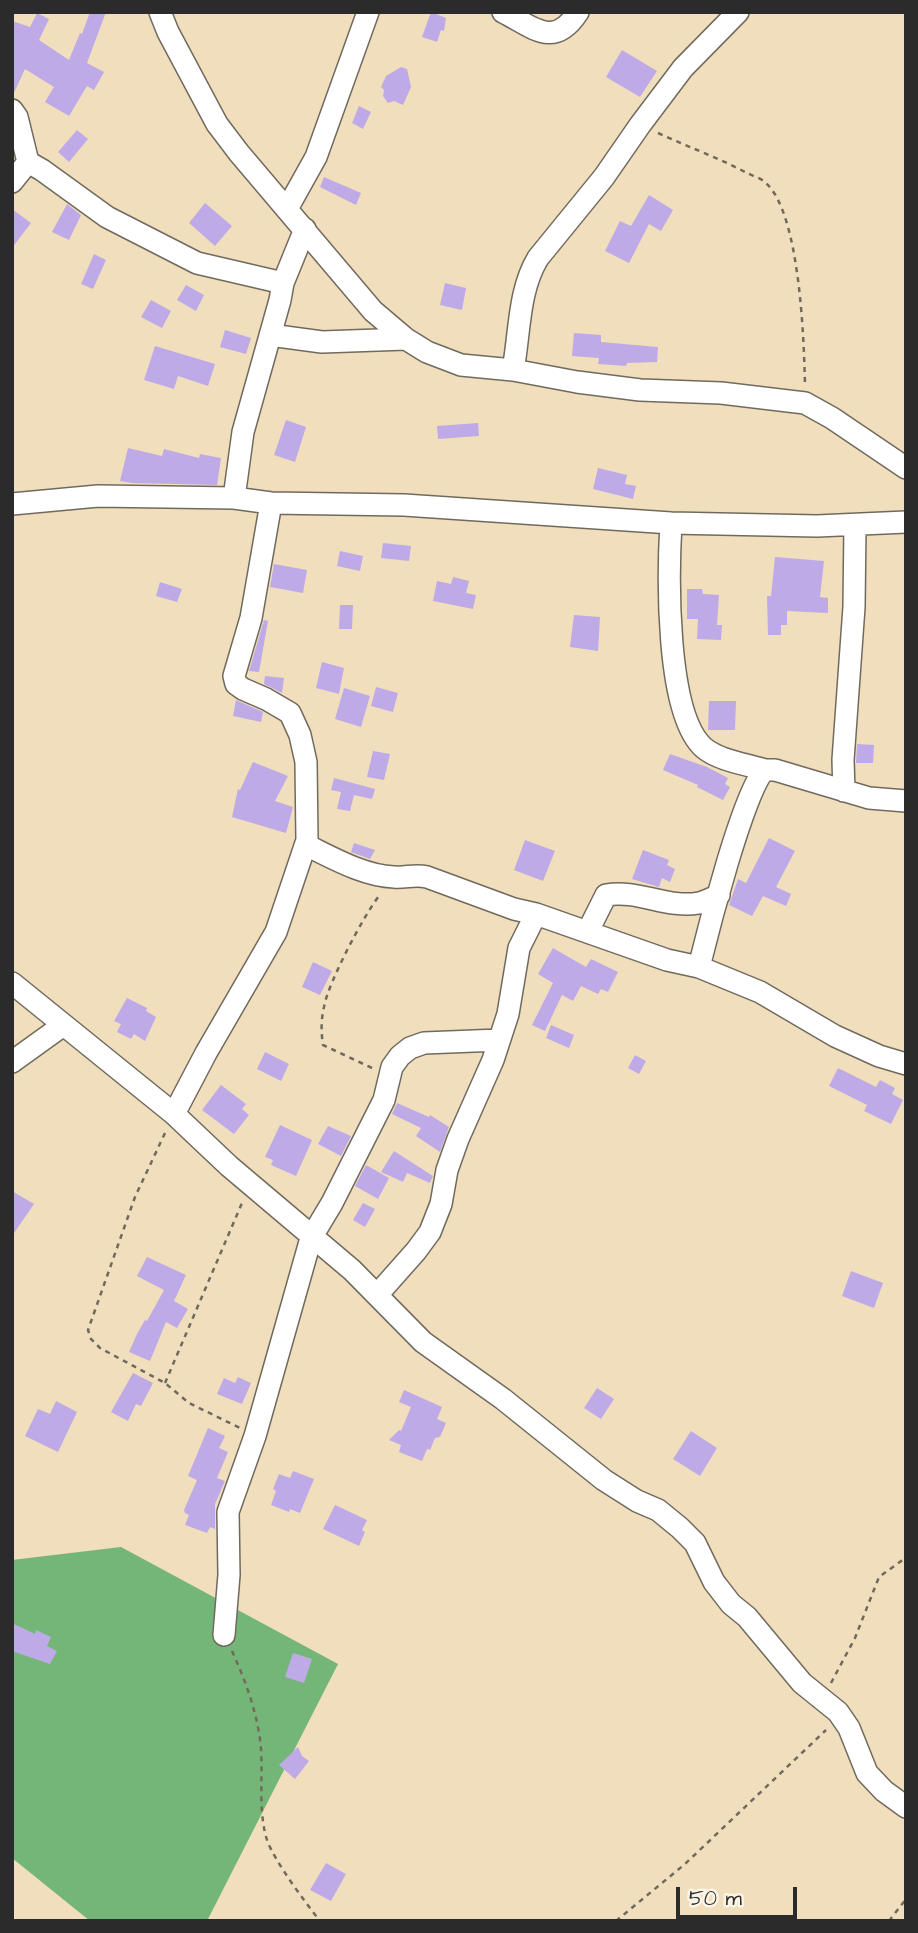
<!DOCTYPE html>
<style>
body{margin:0}
#map{position:relative;width:918px;height:1933px;overflow:hidden;background:#f0debd;font-family:"Architects Daughter",sans-serif}
canvas{display:block}
.frame{position:absolute;inset:0;border:14px solid #2b2b2b;pointer-events:none}
.scale{position:absolute;left:676px;top:1887px;width:121px;height:32px;box-sizing:border-box;border:4px solid #2b2b2b;border-top:0;padding-left:9px;font-size:21px;line-height:24px;white-space:nowrap;color:#2b2b2b;-webkit-text-stroke:5px #fcf5e5;paint-order:stroke}
</style>
<div id="map">
<canvas width="918" height="1933"></canvas>
<div class="frame"></div>
<div class="scale">50 m</div>
</div>
<script>
const ctx = document.querySelector('canvas').getContext('2d');
ctx.lineJoin = 'round';
function paint(path, color) { ctx.fillStyle = color; ctx.fill(path, 'evenodd'); }
function stroke(path, color, width, dash) { ctx.strokeStyle = color; ctx.lineWidth = width; ctx.lineCap = dash ? 'butt' : 'round'; ctx.setLineDash(dash || []); ctx.stroke(path); }
paint(new Path2D(`
 M121,1547l217,117 -131,257h-117l-78,-63v-298z`), '#74b678');
paint(new Path2D(`
 M90,12h16l-19,51 17,9 -10,18 -7,-4 -18,30 -24,-14 9,-15 -29,-18 -13,28v-76l18,6 7,-14 12,6 -10,21 30,20 11,-27 2,1z
 M431,12l15,6 -2,13 -3,-1 -4,12 -15,-5z
 M622,50l35,21 -17,26 -34,-20z
 M401,67l6,2 4,18 -8,18 -9,-4 -6,2 -5,-7 1,-6 -3,-3 5,-11z
 M359,106l12,6 -8,17 -11,-6z
 M77,130l11,9 -19,23 -11,-10z
 M324,177l37,16 -5,12 -36,-18z
 M649,195l24,15 -12,21 -12,-7 -20,39 -24,-12 15,-30 11,5z
 M205,203l27,23 -17,20 -26,-23z
 M67,204l14,11 -12,25 -17,-8z
 M12,209l19,14 -19,25z
 M94,254l12,6 -13,29 -12,-5z
 M445,283l21,5 -4,22 -22,-5z
 M186,285l18,10 -8,16 -19,-11z
 M151,300l20,11 -9,17 -21,-11z
 M225,330l26,8 -5,16 -26,-7z
 M574,333l27,2v7l57,5 -1,15 -30,1 -1,3 -28,-2 1,-6 -27,-2z
 M155,346l60,18 -7,22 -30,-10 -4,13 -30,-9z
 M286,420l20,7 -11,35 -21,-7z
 M478,423l1,13 -41,3 -1,-13z
 M128,448l34,8 2,-7 35,9 1,-4 21,4 -4,27 -85,-2 -12,-2z
 M598,468l29,7 -2,9 11,2 -3,13 -40,-10z
 M383,543l28,3 -2,15 -28,-3z
 M340,551l23,5 -3,15 -23,-5z
 M775,557l49,4 -4,36 8,1v15l-41,-2v14h-6v10h-13l-1,-39h4z
 M274,564l33,6 -4,23 -33,-6z
 M453,577l16,4 -3,12 10,2 -3,14 -40,-8 4,-20 14,3z
 M160,582l22,7 -5,13 -21,-6z
 M687,589h15l1,5 16,1 -2,30h5l-1,15 -24,-1 1,-20h-11z
 M340,605h13l-1,24h-13z
 M574,615l26,2 -2,34 -28,-4z
 M264,620l4,1 -9,51 -10,-1z
 M322,662l22,6 -5,26 -23,-6z
 M265,676l19,2 -2,15 -18,-9z
 M376,687l22,6 -5,19 -22,-6z
 M344,688l26,8 -9,31 -26,-8z
 M236,700l27,12 -2,10 -28,-6z
 M709,701h27l-1,29h-27z
 M857,744l17,1 -1,18h-17z
 M373,751l17,3 -6,26 -17,-3z
 M670,754l37,13 21,11 -3,6 5,3 -7,13 -26,-13 1,-2 -35,-15z
 M253,762l35,14 -13,25 18,6 -7,26 -54,-16 6,-28 2,1z
 M334,778l41,11 -3,10 -18,-4 -4,16 -13,-2 4,-17 -10,-2z
 M769,838l26,13 -19,36 15,7 -5,12 -23,-10 -11,20 -23,-11 9,-26 8,4z
 M525,840l30,11 -12,30 -29,-11z
 M354,843l21,7 -5,9 -19,-7z
 M643,850l26,10 -2,5 8,4 -5,13 -8,-4 -3,9 -27,-8z
 M553,948l33,19 5,-8 27,13 -10,20 -7,-3 -3,5 -17,-8 -8,15 -11,-6 -17,36 -13,-6 21,-42 -15,-9z
 M313,962l19,9 -12,24 -18,-8z
 M127,998l20,10 -1,3 10,6 -11,24 -11,-7 -3,5 -14,-7 4,-8 -7,-3z
 M551,1025l23,10 -5,13 -23,-10z
 M265,1052l24,12 -8,17 -24,-12z
 M635,1055l11,6 -7,13 -11,-6z
 M838,1068l38,19 4,-7 15,8 -3,6 11,6 -12,24 -27,-13 3,-6 -38,-19z
 M221,1085l25,19 -4,5 7,6 -15,19 -32,-24z
 M397,1103l32,14 1,-2 19,12 -9,25 -24,-16 5,-8 -29,-14z
 M280,1125l32,15 -16,36 -25,-11 2,-5 -8,-3z
 M328,1126l23,10 -10,20 -23,-12z
 M394,1151l39,25 -3,7 -23,-10 -4,9 -22,-10z
 M366,1165l23,13 -11,21 -23,-13z
 M12,1191l22,13 -22,32z
 M363,1203l12,6 -10,18 -12,-7z
 M147,1257l39,18 -12,26 14,8 -11,19 -11,-6 -16,39 -21,-9 8,-18 8,-14 2,1 17,-31 -27,-14z
 M851,1271l32,12 -9,25 -32,-12z
 M133,1373l20,10 -12,23 -5,-2 -8,17 -17,-9z
 M238,1377l13,6 -9,21 -25,-10 7,-16 11,5z
 M597,1388l17,11 -13,20 -17,-11z
 M404,1390l38,17 -5,12 9,4 -6,14 -5,1 -5,12 -3,-1 -5,12 -23,-9 2,-7 -12,-5 10,-10 2,1 10,-24 -12,-5z
 M56,1401l21,11 -19,40 -33,-16 13,-27 12,5z
 M208,1428l17,8 -6,12 9,4 -11,26 8,3 -10,23v25l-5,-2 -3,6 -22,-8 4,-10 -4,-2 -1,-3 13,-30 -9,-4z
 M691,1431l26,17 -17,28 -27,-17z
 M293,1471l21,8 -14,34 -10,-4 -1,3 -18,-7 5,-14 -3,-2 6,-15 11,4z
 M335,1505l32,15 -5,10 3,2 -6,14 -36,-17z
 M12,1623l23,11 1,-4 15,7 -4,9 10,5 -7,13 -38,-13z
 M293,1653l19,6 -8,24 -19,-6z
 M298,1747l4,9 7,5 -14,18 -16,-14z
 M326,1863l20,11 -15,27 -21,-11z`), '#bfaae8');
const minor = new Path2D(`
 M160,12l8,20 49,92 22,29 134,158 33,28 21,13 34,13 52,5 64,12 63,8 81,3 84,10 27,15 74,50
 M503,12c31,16 51,37 75,0
 M12,110l5,7 11,45 14,8 65,47 90,46 86,20
 M12,182l16,-20
 M287,209l29,-52 52,-145
 M270,335l52,7 84,-3
 M513,370c7,-37 5,-79 25,-112l66,-81 36,-52 43,-57 55,-56
 M234,498l9,-66 37,-132 3,-17 22,-54
 M12,504l86,-8 136,2 37,5 133,2 267,18 146,3 89,-4
 M671,523c-3,49 -6,191 33,225 16,13 42,16 61,22
 M844,791l-1,-31 11,-153 1,-82
 M306,845c27,13 58,31 88,32 12,1 21,-3 33,0l87,32 22,5 131,46 32,7 61,25 75,44 44,20 27,8
 M588,931l18,-36c32,-6 61,14 93,8 6,-1 13,-5 20,-8
 M699,967c8,-33 46,-181 66,-197h10l94,28 37,3
 M12,983l162,131 55,52 123,104 71,72 80,57 101,81 33,21 21,9 22,18 15,15 19,39 17,22 16,13 55,66 36,29 11,16 18,45 17,18 22,16
 M12,1062l50,-36
 M174,1114l32,-61 70,-121 31,-92 -1,-78 -6,-27 -10,-22 -24,-14 -23,-10 -7,-5 -2,-8 17,-58 20,-115
 M377,1295l39,-44 14,-19 11,-28 6,-34 11,-31 35,-79 15,-46 11,-66 17,-34
 M224,1635l5,-60 -1,-63 27,-76 56,-198 21,-35 52,-103 8,-33 8,-11 10,-8 14,-5 75,-3`);
stroke(minor, '#706a5e', 24);
stroke(new Path2D(`
 M658,133c30,14 61,25 89,40 6,3 14,5 19,10 34,31 38,157 39,203
 M372,1068l-49,-23c-2,-13 -2,-26 1,-38 4,-24 40,-92 55,-111
 M165,1133l-30,64 -47,133 3,9 9,9 65,35 24,20 51,25
 M165,1383l77,-180
 M232,1651c14,31 26,63 29,98 2,29 -3,62 6,91 8,22 38,62 53,81
 M831,1683l24,-45 24,-61 25,-18
 M616,1921l69,-57 141,-134
 M889,1921l17,-22`), '#706a5e', 2.5, [5, 5]);
stroke(minor, '#fff', 21);
</script>
